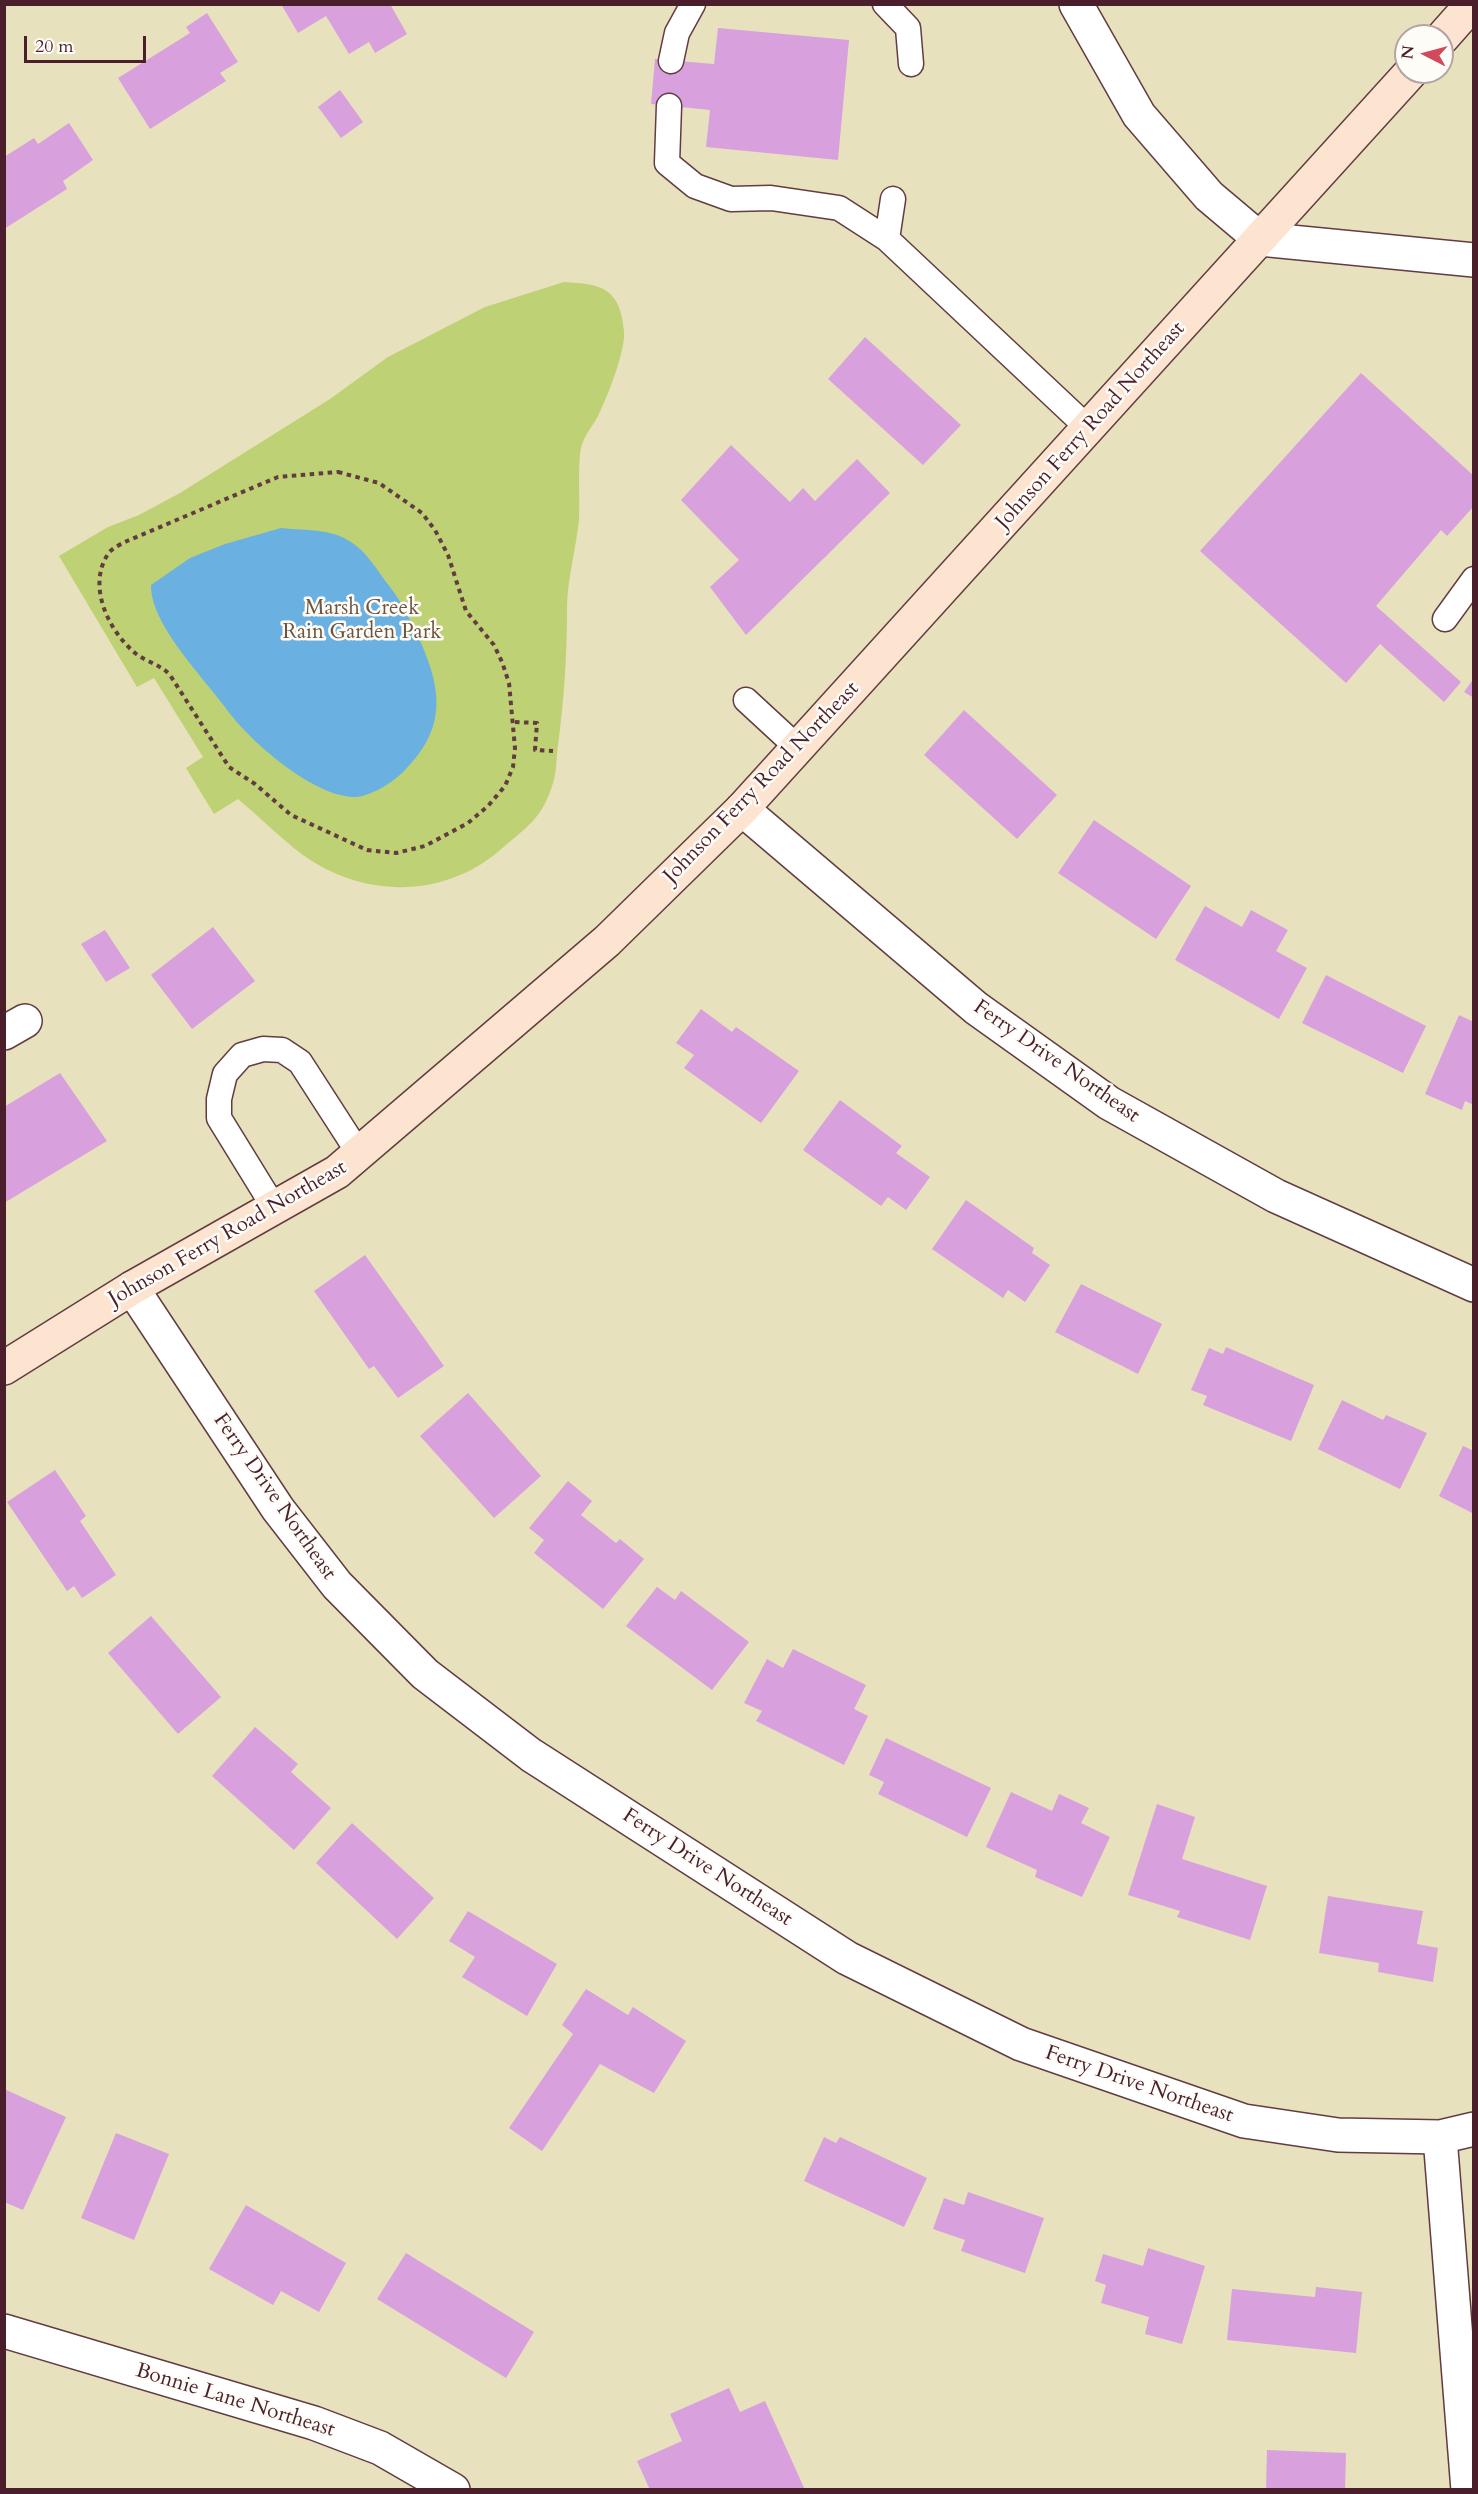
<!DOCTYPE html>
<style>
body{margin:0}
#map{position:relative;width:1478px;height:2494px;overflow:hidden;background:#e8e1bd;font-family:Cardo,serif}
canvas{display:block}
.frame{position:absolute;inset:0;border:6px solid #4a1f2b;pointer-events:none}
.north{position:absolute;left:1394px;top:24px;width:60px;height:60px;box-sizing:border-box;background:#fdfcf7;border:2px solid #b5a4a5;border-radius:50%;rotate:276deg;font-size:16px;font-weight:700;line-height:24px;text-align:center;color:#4a1f2b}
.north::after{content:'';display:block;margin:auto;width:21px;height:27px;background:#d1495b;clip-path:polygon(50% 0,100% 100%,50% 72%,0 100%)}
.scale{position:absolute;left:24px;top:36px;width:122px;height:27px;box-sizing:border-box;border:3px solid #4a1f2b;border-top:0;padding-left:8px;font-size:18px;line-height:21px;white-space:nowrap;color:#4a1f2b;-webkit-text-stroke:4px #fdfcf7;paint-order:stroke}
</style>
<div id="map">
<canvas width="1478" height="2494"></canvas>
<div class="frame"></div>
<div class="north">N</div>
<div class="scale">20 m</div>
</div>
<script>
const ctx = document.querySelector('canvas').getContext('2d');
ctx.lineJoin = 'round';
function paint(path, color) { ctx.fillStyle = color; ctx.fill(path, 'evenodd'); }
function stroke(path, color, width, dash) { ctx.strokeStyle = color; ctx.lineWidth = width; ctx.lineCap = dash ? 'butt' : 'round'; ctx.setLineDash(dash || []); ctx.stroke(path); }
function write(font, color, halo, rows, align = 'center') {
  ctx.font = font + ' Cardo,serif'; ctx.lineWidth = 5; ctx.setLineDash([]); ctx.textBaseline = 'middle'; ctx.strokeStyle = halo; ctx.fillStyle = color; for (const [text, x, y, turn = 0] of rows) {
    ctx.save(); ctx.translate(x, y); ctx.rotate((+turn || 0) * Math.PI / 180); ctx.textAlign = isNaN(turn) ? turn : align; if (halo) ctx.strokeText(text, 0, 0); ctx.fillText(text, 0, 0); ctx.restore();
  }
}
paint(new Path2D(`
 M564,282c38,2 56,6 60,49 2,19 -17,67 -26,85 -7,13 -16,21 -18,38 -2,21 0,44 -1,66 -3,29 -12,60 -12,89 0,46 -3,91 -9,136 -2,12 -1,26 -5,38 -11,37 -27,44 -54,68 -57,48 -136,47 -196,4 -23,-17 -43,-38 -65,-56l-24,15 -28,-46 17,-11 -49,-79 -17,9 -78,-131 49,-29 31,-12 41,-22 150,-94 58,-42 97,-50z`), '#bed174');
paint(new Path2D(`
 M281,528c19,2 46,1 63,10 22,11 32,31 46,49 13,17 22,36 31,56 22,50 24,87 -17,128 -12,12 -35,27 -52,26 -42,-3 -104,-57 -127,-90 -23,-31 -75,-84 -74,-122l39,-27 35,-14z`), '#6ab1e1');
paint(new Path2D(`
 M281,4h109l17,30 -32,19 -6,-11 -20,12 -23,-38 -28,17z
 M207,13l31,49 -18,11 6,8 -76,48 -32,-51 72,-45 -4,-6z
 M718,28l131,12 -11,120 -132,-13 4,-37 -59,-6 4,-45 59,5z
 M340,90l23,32 -22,16 -23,-31z
 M69,123l24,37 -30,21 4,8 -63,40v-72l30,-19 4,6z
 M865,337l96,88 -38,40 -95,-86z
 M1361,373l113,103v30l-27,30 -6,-6 -65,76 85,76 -17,20 -64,-58 -34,39 -146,-132z
 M731,445l59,57 13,-14 12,13 42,-42 33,34 -144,142 -36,-48 29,-27 -58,-60z
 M1474,678v20l-10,-6z
 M964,710l93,85 -40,44 -93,-84z
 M1094,820l97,66 -35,53 -98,-66z
 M1205,906l37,21 9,-17 37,20 -12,21 31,17 -28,51 -104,-59z
 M213,927l42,54 -63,48 -41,-54z
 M105,930l25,38 -24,14 -25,-38z
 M1326,975l100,51 -23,47 -101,-50z
 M701,1009l31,23 4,-5 63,44 -38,52 -77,-55 10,-13 -18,-12z
 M1459,1015l15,7v83l-9,-4 -3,9 -37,-16z
 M60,1073l47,68 -103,62v-96z
 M840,1100l62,46 -6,7 34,24 -24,33 -18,-13 -7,9 -78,-56z
 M966,1200l68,48 -2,5 18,12 -25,37 -17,-12 -5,8 -71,-49z
 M365,1255l79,111 -46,32 -24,-32 -5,3 -55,-78z
 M1081,1284l81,40 -24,50 -83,-42z
 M1226,1347l88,38 -23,56 -88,-36 4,-9 -16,-6 18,-42 14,6z
 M468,1393l73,83 -47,42 -74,-82z
 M1342,1400l41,20 3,-5 41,18 -27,56 -82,-40z
 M1463,1446l11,5v63l-35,-18z
 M55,1470l31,46 -6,5 36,54 -34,23 -8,-12 -7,5 -60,-89z
 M568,1481l24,20 -11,14 35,28 4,-4 24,20 -41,50 -69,-56 10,-13 -15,-12z
 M657,1587l18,13 6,-9 68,51 -37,48 -86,-64z
 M151,1616l70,81 -43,37 -70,-81z
 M793,1649l73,36 -12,24 14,7 -24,49 -88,-44 6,-10 -18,-8 23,-44 16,9z
 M255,1727l43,37 -7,8 40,36 -37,42 -82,-74z
 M886,1738l105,50 -24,49 -89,-43 6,-12 -15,-7z
 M1011,1792l41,19 7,-17 30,14 -8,15 29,14 -28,60 -47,-20 2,-7 -51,-23z
 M1157,1804l38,13 -13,42 85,27 -17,54 -73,-23 3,-6 -52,-16z
 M352,1823l82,75 -37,41 -81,-76z
 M1328,1896l95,15 -6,33 21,4 -5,34 -55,-10 1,-9 -60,-10z
 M468,1911l89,53 -30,52 -65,-39 13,-20 -26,-16z
 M586,1989l42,26 5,-8 53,34 -32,52 -54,-29 -58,87 -33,-23 64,-94 -11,-9z
 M4,2089l62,28 -43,93 -19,-8z
 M116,2133l53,21 -35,86 -53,-22z
 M824,2137l12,6 4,-6 87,41 -23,49 -100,-46z
 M968,2192l76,26 -19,55 -64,-22 4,-11 -32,-11 11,-31 20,7z
 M246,2205l100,58 -27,49 -38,-21 -8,14 -64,-36z
 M1148,2248l57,18 -23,78 -37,-10 4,-17 -48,-14 5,-18 -11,-4 8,-27 40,12z
 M406,2253l128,79 -28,46 -129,-79z
 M1316,2287l46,5 -6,61 -129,-13 5,-51 83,8z
 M729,2388l11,24 25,-11 40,89h-155l-13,-29 45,-20 -12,-27z
 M1267,2450l79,3 -1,37h-79z`), '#d8a1dd');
const lane = new Path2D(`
 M885,4l23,24 3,36
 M671,61l6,-28 16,-29
 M669,106l-2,57 28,23 36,13 40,-1 68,10 48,31 201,189
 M887,239l6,-40
 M1445,619l29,-40
 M746,700l52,48
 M275,1209l-56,-91v-19l6,-25 17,-19 21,-6 19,1 18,12 60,93`);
const street = new Path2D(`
 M1076,4l63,111 70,81 51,43 214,21
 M742,809l234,199 133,95 167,93 198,89
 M4,1033l21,-12
 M132,1288l146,221 59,76 88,89 106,81 316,203 174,86 223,77 94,14 102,2 34,-8
 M1440,2137l28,353
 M4,2331l310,92 66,25 73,42`);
const secondary = new Path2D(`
 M1442,38l30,-34
 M4,1368l128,-80 205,-116 270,-231 135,-132 669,-737`);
stroke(lane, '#623c41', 27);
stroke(street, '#623c41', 36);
stroke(secondary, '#623c41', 36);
stroke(new Path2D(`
 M338,472l41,11 43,30 13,17 13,25 18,56 28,34 8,17 7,21 6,65 -2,19 -8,19 -17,20 -20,17 -43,23 -29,7 -29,-3 -76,-35 -36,-31 -26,-17 -59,-92c-10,-11 -24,-13 -35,-22 -27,-23 -48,-67 -27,-99 4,-6 13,-10 19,-13l151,-64z
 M515,722l22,1 -2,27 18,1`), '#623c41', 4, [4.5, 4.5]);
stroke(lane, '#fff', 24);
stroke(street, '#fff', 33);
stroke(secondary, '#fde4d1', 33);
write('21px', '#4a1f2b', '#fdfcf7', [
 ["Johnson Ferry Road Northeast",1091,426,-48],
 ["Johnson Ferry Road Northeast",762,783,-46],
 ["Ferry Drive Northeast",1056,1062,35],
 ["Johnson Ferry Road Northeast",228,1234,-30],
 ["Ferry Drive Northeast",274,1497,55],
 ["Ferry Drive Northeast",707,1868,33],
 ["Ferry Drive Northeast",1139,2085,19],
 ["Bonnie Lane Northeast",235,2401,17]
]);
write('21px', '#6d5441', '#fdfcf7', [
 ["Marsh Creek",362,609],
 ["Rain Garden Park",362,633]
]);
</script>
